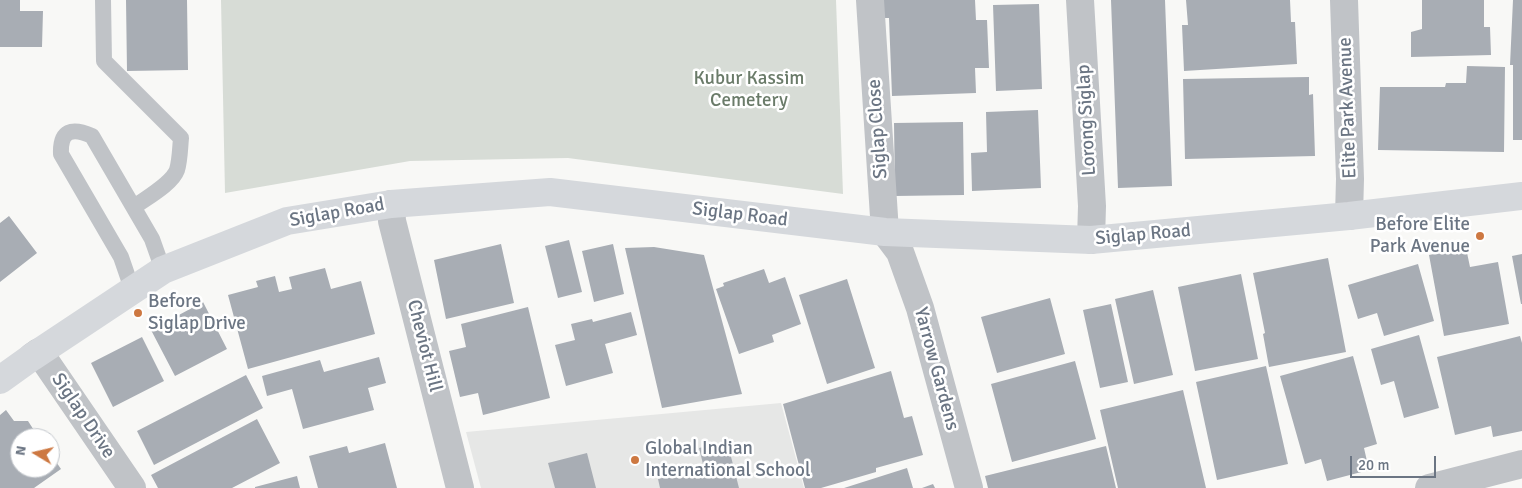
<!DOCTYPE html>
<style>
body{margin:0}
#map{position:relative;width:1522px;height:488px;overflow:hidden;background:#f8f8f6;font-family:Signika,sans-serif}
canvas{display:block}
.north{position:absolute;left:10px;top:428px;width:50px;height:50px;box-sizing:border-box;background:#fff;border:1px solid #c4c8cd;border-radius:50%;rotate:279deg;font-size:14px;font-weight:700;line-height:20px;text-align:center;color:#6b7583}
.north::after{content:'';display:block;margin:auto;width:18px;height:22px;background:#cd7841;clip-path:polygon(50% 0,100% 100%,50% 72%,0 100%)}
.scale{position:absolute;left:1350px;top:456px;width:86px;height:22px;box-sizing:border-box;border:2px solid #6b7583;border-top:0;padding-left:6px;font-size:15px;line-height:18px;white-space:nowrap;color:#6b7583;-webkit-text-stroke:4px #fff;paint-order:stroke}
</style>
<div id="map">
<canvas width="1522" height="488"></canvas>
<div class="north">N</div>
<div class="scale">20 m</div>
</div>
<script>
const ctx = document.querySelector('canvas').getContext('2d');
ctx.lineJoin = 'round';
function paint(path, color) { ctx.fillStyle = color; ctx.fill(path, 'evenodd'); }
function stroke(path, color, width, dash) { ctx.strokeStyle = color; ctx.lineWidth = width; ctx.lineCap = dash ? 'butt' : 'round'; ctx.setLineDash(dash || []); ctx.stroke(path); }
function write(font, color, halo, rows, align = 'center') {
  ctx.font = font + ' Signika,sans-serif'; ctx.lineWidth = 5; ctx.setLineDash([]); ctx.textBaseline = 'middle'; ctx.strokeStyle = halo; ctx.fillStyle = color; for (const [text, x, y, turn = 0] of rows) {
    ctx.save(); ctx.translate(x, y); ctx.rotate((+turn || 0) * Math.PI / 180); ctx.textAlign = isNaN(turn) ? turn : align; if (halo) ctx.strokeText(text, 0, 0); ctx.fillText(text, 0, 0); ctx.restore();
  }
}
paint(new Path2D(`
 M781,403l23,85h-323l-15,-56z`), '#e6e7e6');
paint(new Path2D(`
 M221,0h615l7,194 -275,-36 -158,3 -185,32z`), '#d7dcd6');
paint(new Path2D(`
 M0,0h20v11h23l-1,36h-42z
 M126,0h61l1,70 -61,1z
 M875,0h100l1,20h11l2,48h-14l1,25 -84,3 -3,-78h-13z
 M1111,0h54l7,186 -54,2z
 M1186,0h104l1,22h4l2,42 -113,7 -2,-46h6z
 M1422,0h62v27h6l1,28 -80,2v-25l11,-3z
 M1513,0h9v140h-9v-75h-3z
 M1039,4l3,85 -46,2 -3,-86z
 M1467,66l38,1 -1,85 -126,-2 2,-63h65l1,-4h20z
 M1309,77v18l4,-1 2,62 -130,3 -2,-80z
 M1038,110l3,78 -69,3 -1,-38 16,-1 -1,-40z
 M963,122l1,73 -69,1 -1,-73z
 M9,216l28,37 -37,29v-59z
 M569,240l13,52 -24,6 -13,-52z
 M501,244l13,59 -68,16 -12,-59z
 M613,244l11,50 -30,8 -12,-51z
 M654,247l50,8 38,139 -80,14 -37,-160z
 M1466,248l4,19 28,-5 11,62 -65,12 -15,-81z
 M1522,254v50h-1l-9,-48z
 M1328,258l18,94 -77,15 -6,-33 2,-1 -12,-60z
 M1418,264l16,57 -50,15 -7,-23 -19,6 -10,-34z
 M325,268l6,21 30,-8 14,53 -127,35 -20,-74 30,-8 -2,-6 19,-5 4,16 13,-3 -3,-12z
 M764,269l5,14 16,-6 16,47 -29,11 2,7 -35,12 -23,-65 8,-3 -1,-3z
 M1241,274l17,85 -63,12 -17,-84z
 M847,279l28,89 -48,16 -28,-89z
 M1153,290l20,85 -39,9 -19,-85z
 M1050,298l15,56 -68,19 -16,-56z
 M203,302l24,47 -52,27 -24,-46z
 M1111,304l17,78 -28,6 -17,-78z
 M528,307l22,91 -67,17 -5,-22 -18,4 -11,-46 17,-4 -5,-23z
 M631,312l6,23 -32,9 8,29 -47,13 -11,-41 20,-5 -4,-16 21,-5 1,3z
 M1419,335l20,73 -35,10 -10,-37 -13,4 -10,-36z
 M1520,336l2,7v88l-29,6 -2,-11 -36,9 -18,-78z
 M142,337l22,44 -51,26 -22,-44z
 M1353,356l24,88 -13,4 5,22 -42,11 -6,-22 -16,5 -25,-88z
 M379,357l7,26 -18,5 6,22 -71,19 -11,-40 -25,7 -5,-20 58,-16 4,12z
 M1075,361l21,78 -84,23 -21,-78z
 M1266,366l22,98 -71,16 -21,-98z
 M891,371l13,47 8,-2 11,39 -47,13v4l-55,16h-16l-22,-84z
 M246,375l17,33 -109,57 -17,-34z
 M1183,390l23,98h-88l-18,-78z
 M6,410l8,11h14l11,17h-19v30h30v-15l11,16 -27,19h-34v-73z
 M257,419l23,44 -48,25h-74l-7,-13z
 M727,441l12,47h-79l-2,-9 46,-11 -5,-20z
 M385,443l12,45h-79l-9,-32 38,-10 2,7z
 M1106,446l10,42h-128l-3,-12z
 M587,453l9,35h-41l-7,-25z
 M907,468l6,20h-69z
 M297,476l3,12h-45v-1z
 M933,484l2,4h-13z`), '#a8adb4');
stroke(new Path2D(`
 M103,0l1,61 77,77c-1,10 -1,22 -4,32 -5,14 -31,28 -43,37
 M132,289l-11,-32 -60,-103c-1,-24 11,-27 31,-18l60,103 11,31`), '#c0c3c7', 16);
stroke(new Path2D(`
 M870,0l15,232 15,20 20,56 49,180
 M1080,0l12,206 -1,34
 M1344,0l6,179 -1,37
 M391,204l1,17 68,267
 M32,357l7,-5 93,136
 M1429,488l93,-24`), '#c0c3c7', 28);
stroke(new Path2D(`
 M0,380l32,-23 131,-87 124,-49 104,-17 159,-12 335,40 206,8 258,-24 173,-20`), '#d5d8dc', 28);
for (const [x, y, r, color] of [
 [1480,236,5,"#cd7841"],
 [138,313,5,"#cd7841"],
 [635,460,5,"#cd7841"]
]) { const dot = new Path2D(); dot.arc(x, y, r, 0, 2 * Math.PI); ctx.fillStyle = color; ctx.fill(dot); stroke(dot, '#fff', 2); }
write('19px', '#6a7b69', '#fff', [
 ["Kubur Kassim",749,79],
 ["Cemetery",749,101]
]);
write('19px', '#6b7583', '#fff', [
 ["Elite Park Avenue",1348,108,-92],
 ["Lorong Siglap",1087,120,-93],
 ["Siglap Close",878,129,-94],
 ["Siglap Road",337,213,-10],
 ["Siglap Road",740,215,7],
 ["Siglap Road",1143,235,-5],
 ["Cheviot Hill",424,346,76],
 ["Yarrow Gardens",936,369,75],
 ["Siglap Drive",83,416,56]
]);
write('19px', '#6b7583', '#fff', [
 ["Before Elite",1470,225,"right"],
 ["Park Avenue",1470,247,"right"],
 ["Before",148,302],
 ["Siglap Drive",148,324],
 ["Global Indian",645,449],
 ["International School",645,471]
], 'left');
</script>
